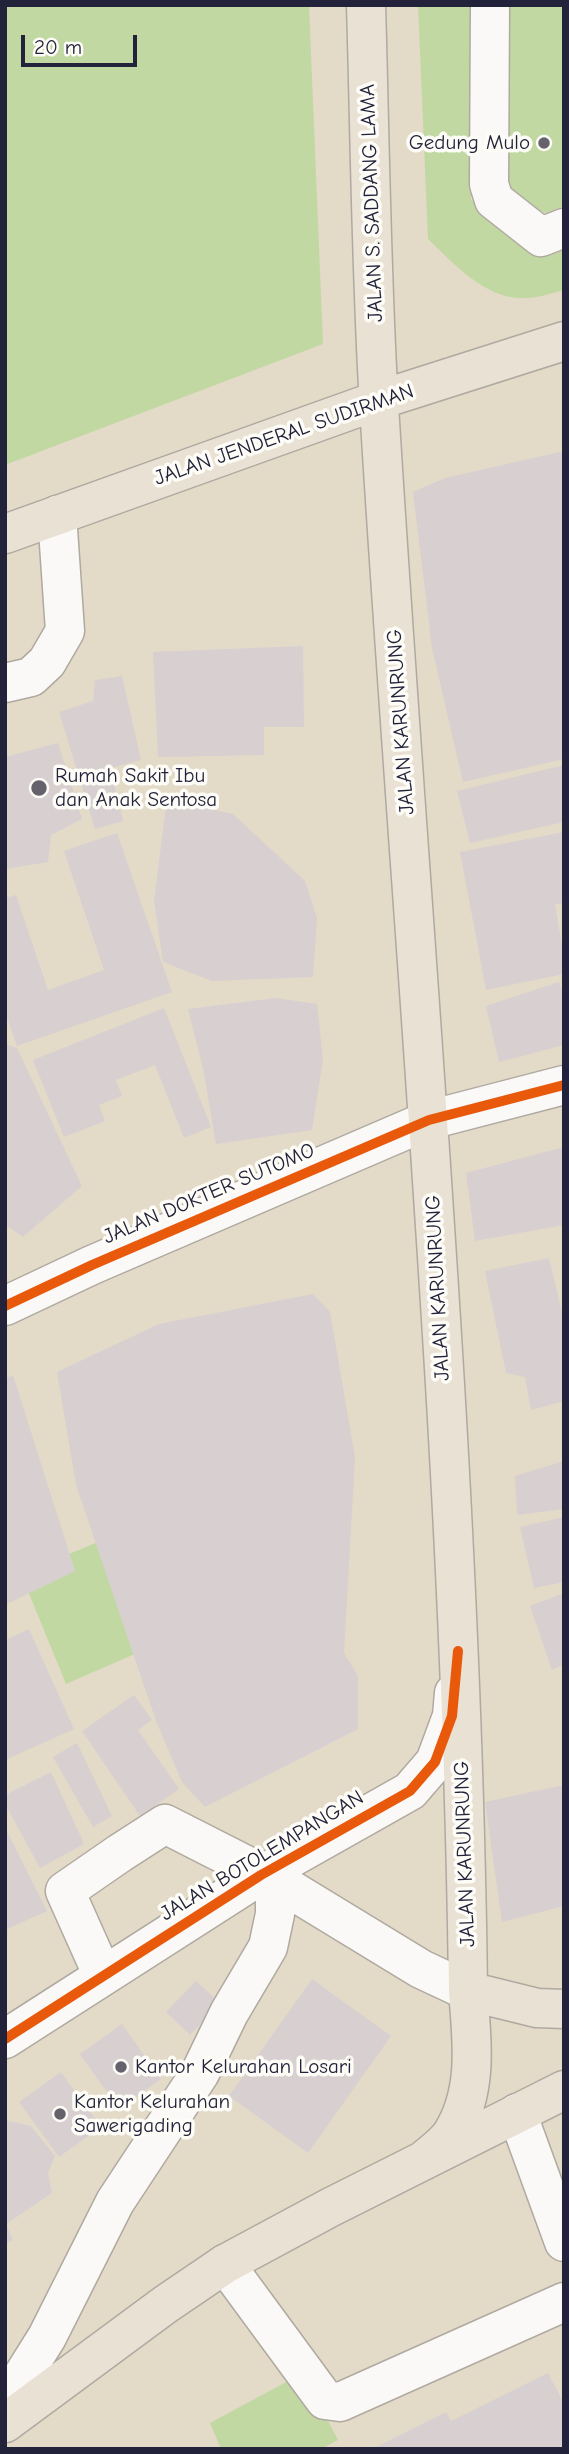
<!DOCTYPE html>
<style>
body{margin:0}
#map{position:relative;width:569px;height:2454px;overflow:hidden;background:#e3dac8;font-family:"Comic Neue",sans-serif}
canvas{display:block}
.frame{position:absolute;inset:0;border:7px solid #22223b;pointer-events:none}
.scale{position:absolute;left:21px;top:35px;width:116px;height:32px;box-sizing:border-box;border:4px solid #22223b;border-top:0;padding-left:9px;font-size:21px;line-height:24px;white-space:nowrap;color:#22223b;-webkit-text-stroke:5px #fdfcf7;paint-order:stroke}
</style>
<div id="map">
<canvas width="569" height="2454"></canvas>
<div class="frame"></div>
<div class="scale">20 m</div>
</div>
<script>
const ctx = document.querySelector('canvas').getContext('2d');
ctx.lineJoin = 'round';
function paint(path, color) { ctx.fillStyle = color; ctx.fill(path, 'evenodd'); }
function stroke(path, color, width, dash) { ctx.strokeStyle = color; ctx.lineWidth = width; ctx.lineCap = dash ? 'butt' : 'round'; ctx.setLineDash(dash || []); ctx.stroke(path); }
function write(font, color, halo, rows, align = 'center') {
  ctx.font = font + ' "Comic Neue",sans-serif'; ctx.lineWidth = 7; ctx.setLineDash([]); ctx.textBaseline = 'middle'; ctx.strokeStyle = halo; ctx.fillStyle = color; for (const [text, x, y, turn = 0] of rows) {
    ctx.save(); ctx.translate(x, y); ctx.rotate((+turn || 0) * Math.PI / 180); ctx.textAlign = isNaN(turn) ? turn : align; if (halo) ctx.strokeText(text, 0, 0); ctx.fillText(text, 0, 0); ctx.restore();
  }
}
paint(new Path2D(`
 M5,5h304l14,339 -318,121z
 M418,5h56l-3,195 61,47 19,8 13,-5v40c-12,3 -26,8 -38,8 -39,3 -73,-35 -98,-59z
 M509,5h55v201l-18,7 -29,-10 -11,-26z
 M110,1537l34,113 -78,34 -45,-110z
 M303,2373l35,67 -17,9h-100l-11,-26z`), '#c2d8a3');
paint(new Path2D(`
 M564,451v308l-101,23 -31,-134 -19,-156 32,-14z
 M303,646l1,81h-40v28l-106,2 -5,-105z
 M122,676l19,84 -31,8 13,53 -28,8 -36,-117 34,-11 2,-21z
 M58,743l24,76 -31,16 -3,27 -43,7v-112z
 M564,765v57l-94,21 -13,-52z
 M190,805l43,9 72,67 12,37 -4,59 -101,4 -49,-19 -9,-61 12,-95z
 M564,832v71l-9,1 9,53v17l-78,16 -26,-138z
 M117,833l55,159 -155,54 -12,-35v-113l11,-3 32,95 56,-20 -40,-119z
 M559,982l5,15v48l-65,17 -13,-56z
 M276,998l41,6 6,55 -11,71 -96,14 -13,-76 -15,-59z
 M164,1008l47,119 -27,11 -29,-73 -39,15 6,16 -23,9 6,16 -41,16 -31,-77z
 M5,1044l12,4 65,138 -59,51 -18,-13z
 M564,1147v78l-89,16 -9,-68z
 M549,1258l15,63v80l-33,9 -6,-33 -19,-4 -21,-102z
 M313,1294l17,18 25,145 -11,196 14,23v53l-153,78 -23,-25 -26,-61 -80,-236 -19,-113 102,-48z
 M13,1375l62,196 -70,34v-226z
 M564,1461v48l-47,6 -2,-39z
 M564,1517v65l-30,6 -14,-61z
 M564,1593v71l-12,6 -22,-64z
 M29,1629l45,100 -69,31v-120z
 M134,1695l18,25 -14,10 41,59 -39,27 -58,-85z
 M77,1743l35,73 -19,11 -40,-70z
 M51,1772l33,72 -44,24 -35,-64v-9z
 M564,1785v121l-62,16 -17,-120z
 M5,1827l42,84 -42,19z
 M312,1979l79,57 -83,117 -79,-57z
 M196,1981l24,22 -30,32 -24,-23z
 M122,2024l39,55 -42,30 -39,-55z
 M61,2072l40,55 -42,30 -40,-55z
 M5,2120l26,6 24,30 -7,17 4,20 -46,31 7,16 -8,4z
 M548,2373l16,31v45h-192l74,-37 5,9z`), '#d8d0d0');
const minor = new Path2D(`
 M490,5l-1,179 5,16 47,37 23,-9
 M5,683l26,-6 16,-15 18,-31 -8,-116
 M5,1306l87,-41 337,-145 135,-35
 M103,1976l-38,-85 55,-38 45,-29 110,56 146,89 47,22
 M5,2039l256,-164 149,-84 25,-29 17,-46 2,-23
 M517,2113l47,129
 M225,2264l100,136 15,2 224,-100
 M5,2404l42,-67 68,-135 85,-129 29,-60 39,-66 7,-33v-34`);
const major = new Path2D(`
 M366,5c4,133 5,267 13,400 32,528 83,1056 89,1586 4,48 11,101 -17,144 -7,10 -19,18 -28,26
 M5,534l374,-134 185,-59
 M468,1991l69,17 27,1
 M5,2423l161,-119 59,-40 106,-57 233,-117`);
stroke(minor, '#afa9a0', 41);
stroke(major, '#afa9a0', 41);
stroke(minor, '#fbf9f7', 38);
stroke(major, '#e9e1d4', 38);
stroke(new Path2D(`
 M5,1306l87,-41 337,-145 135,-35
 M5,2039l256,-164 149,-84 25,-29 17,-46 6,-65`), '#e8590c', 10);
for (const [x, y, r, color] of [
 [544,143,7,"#66626c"],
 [39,788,9,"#66626c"],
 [121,2067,7,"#66626c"],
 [60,2114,7,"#66626c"]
]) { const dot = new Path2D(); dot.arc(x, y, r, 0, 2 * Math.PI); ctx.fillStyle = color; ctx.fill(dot); stroke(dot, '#fdfcf7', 2.5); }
write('21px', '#22223b', '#fdfcf7', [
 ["Gedung Mulo",530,143,"right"],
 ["Rumah Sakit Ibu",55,776],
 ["dan Anak Sentosa",55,800],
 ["Kantor Kelurahan Losari",135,2067],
 ["Kantor Kelurahan",74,2102],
 ["Sawerigading",74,2126]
], 'left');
write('21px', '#22223b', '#fdfcf7', [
 ["JALAN S. SADDANG LAMA",372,203,-92],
 ["JALAN JENDERAL SUDIRMAN",284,435,-19],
 ["JALAN KARUNRUNG",401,722,-94],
 ["JALAN DOKTER SUTOMO",209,1194,-23],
 ["JALAN KARUNRUNG",438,1288,-93],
 ["JALAN KARUNRUNG",465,1854,-92],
 ["JALAN BOTOLEMPANGAN",262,1856,-31]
]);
</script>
